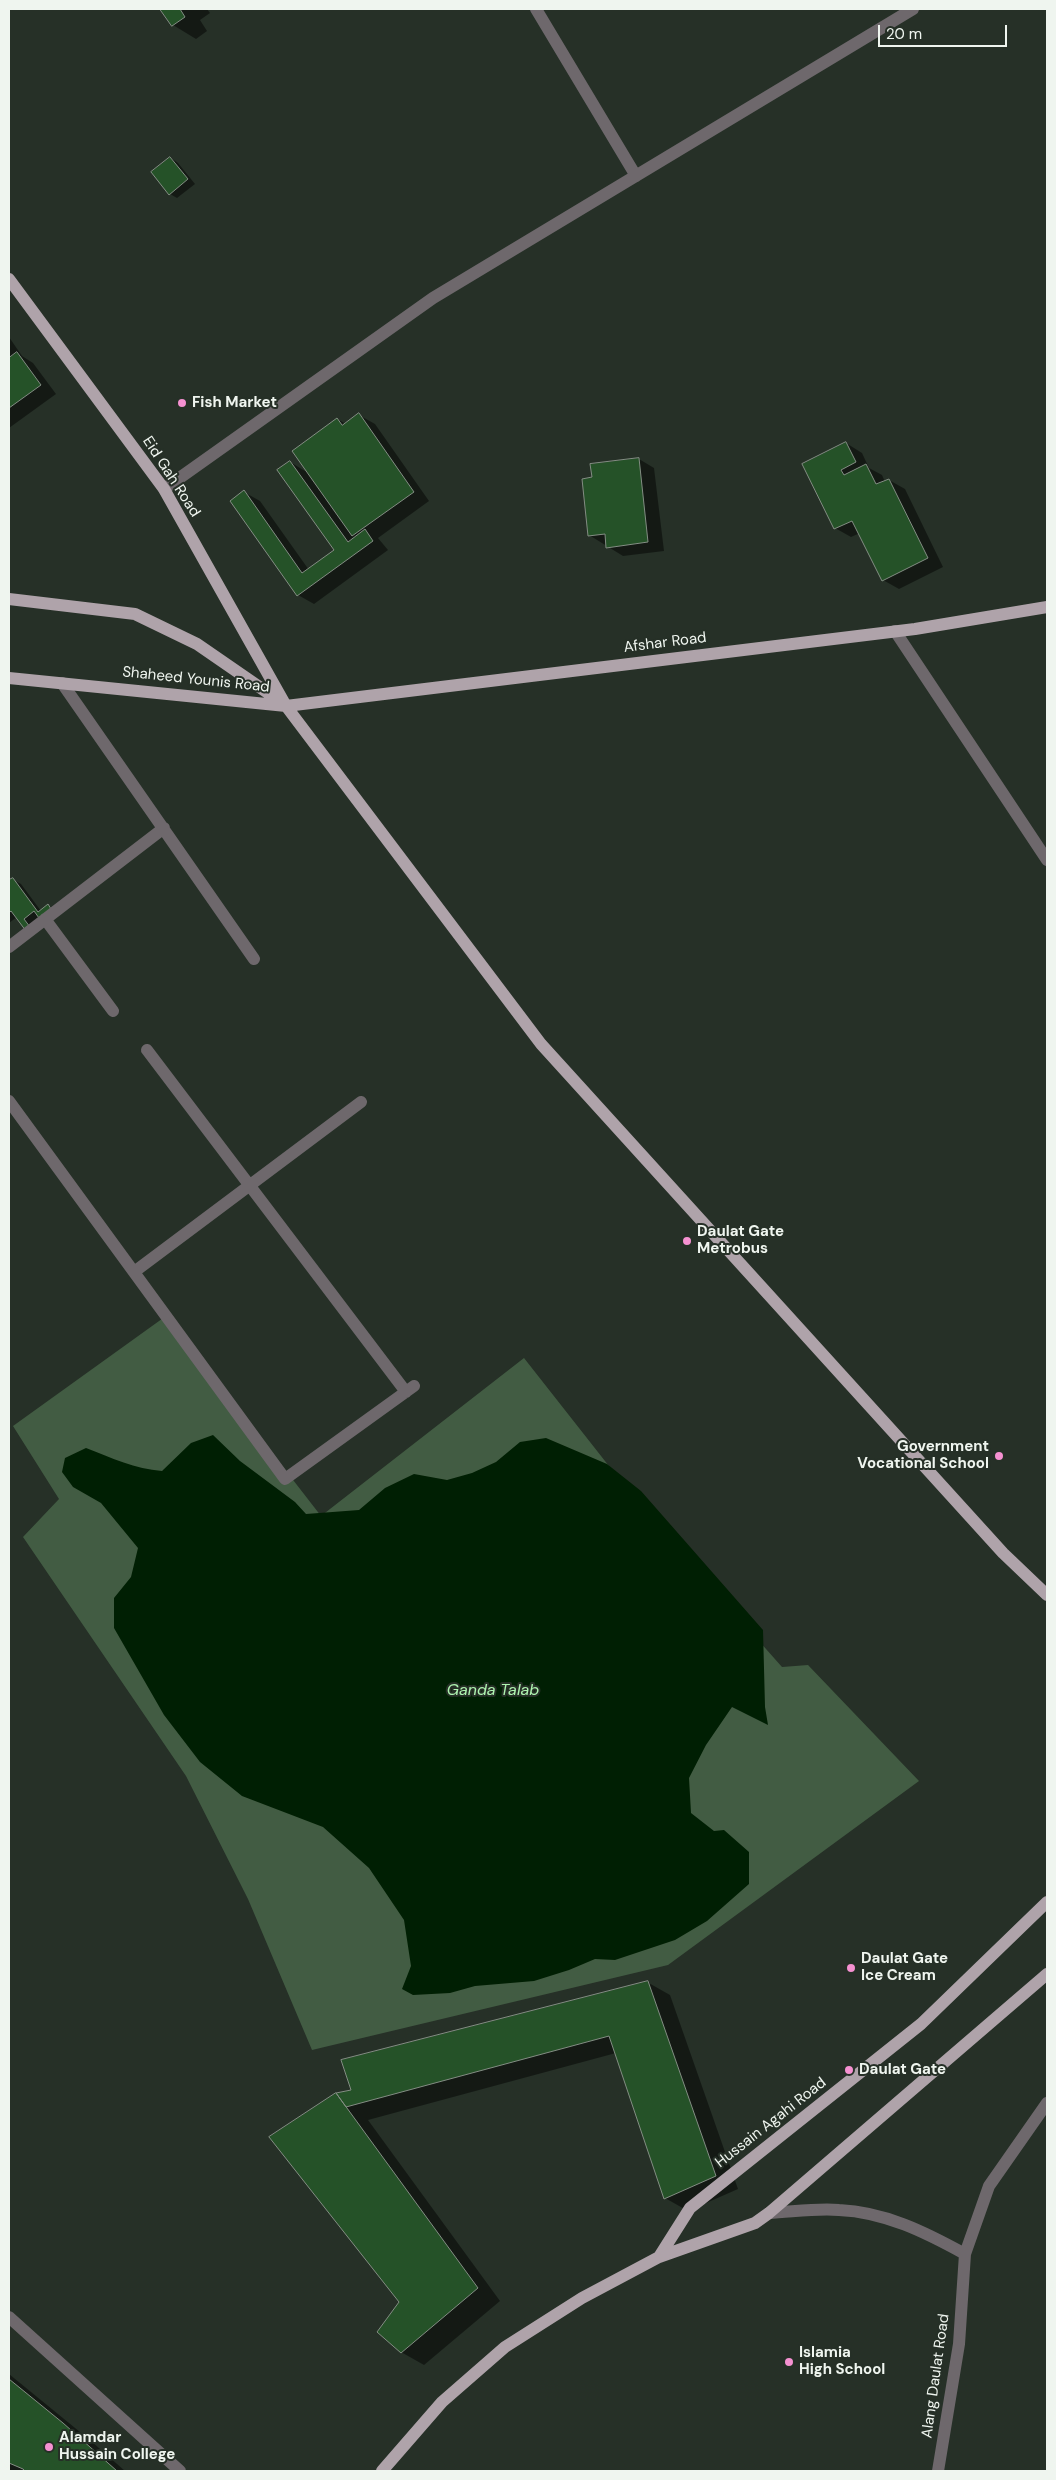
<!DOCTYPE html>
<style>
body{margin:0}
#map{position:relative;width:1056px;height:2480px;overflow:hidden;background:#263027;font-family:"DM Sans",sans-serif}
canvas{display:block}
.frame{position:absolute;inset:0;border:10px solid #eff5ef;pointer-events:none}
.scale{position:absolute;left:878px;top:25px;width:129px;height:22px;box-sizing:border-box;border:2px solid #eff5ef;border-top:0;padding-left:6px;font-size:15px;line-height:18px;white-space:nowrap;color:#eff5ef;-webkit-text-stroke:4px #263027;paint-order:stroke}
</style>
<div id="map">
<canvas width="1056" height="2480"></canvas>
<div class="frame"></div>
<div class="scale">20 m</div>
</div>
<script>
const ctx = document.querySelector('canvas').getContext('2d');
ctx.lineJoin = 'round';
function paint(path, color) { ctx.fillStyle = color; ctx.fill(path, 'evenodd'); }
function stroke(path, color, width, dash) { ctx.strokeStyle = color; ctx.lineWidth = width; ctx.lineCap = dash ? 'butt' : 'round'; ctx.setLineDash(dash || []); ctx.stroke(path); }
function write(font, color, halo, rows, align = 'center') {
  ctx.font = font + ' "DM Sans",sans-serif'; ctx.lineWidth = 4; ctx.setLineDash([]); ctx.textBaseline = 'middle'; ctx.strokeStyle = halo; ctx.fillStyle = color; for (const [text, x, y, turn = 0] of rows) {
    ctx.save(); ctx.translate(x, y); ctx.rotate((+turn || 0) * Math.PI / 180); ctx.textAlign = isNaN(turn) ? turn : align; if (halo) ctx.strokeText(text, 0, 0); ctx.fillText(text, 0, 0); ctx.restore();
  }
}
paint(new Path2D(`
 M166,1316l155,200 203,-158 125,159 133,150 26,-2 111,116 -251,184 -356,85 -64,-151 -62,-123 -163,-239 36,-38 -46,-73z`), '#425c43');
paint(new Path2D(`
 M213,1435l27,26 55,41 11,12 53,-4 26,-22 29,-14 33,6 25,-7 24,-11 24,-20 26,-4 61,26 34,27 122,139 2,77 3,18 -36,-18 -26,38 -17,33 2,35 23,18 10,-1 25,22v32l-42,37 -32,19 -60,20 -20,-1 -26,11 -35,11 -59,5 -25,7 -37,2 -11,-6 9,-23 -7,-46 -35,-52 -46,-41 -81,-31 -42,-34 -36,-47 -50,-87v-30l17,-21 7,-29 -37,-45 -28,-16 -11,-15 3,-14 21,-10c26,10 49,21 76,23l29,-28z`), '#001f03');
paint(new Path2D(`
 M161,9h46l3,4 -10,7 7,11 -11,8 -23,-14z
 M171,158l7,5 17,21 -18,14 -7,-4z
 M9,337l13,19 11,7 23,31 -47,34z
 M359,415l16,9 54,77 -51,37 10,12 -74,54 -16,-9 -54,-103 16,9 49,69 27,-20 -46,-88 20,12 27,-55 9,5z
 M846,443l16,10 7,15 13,7 3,7 4,-2 16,9 38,78 -44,22 -16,-9 -23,-47 -9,4 -16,-9 -31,-64z
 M639,459l15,9 10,83 -41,5 -34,-21 4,-57z
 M13,880l8,4 20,27 7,-5 8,4 -19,22 -20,-15 -8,6v-32l3,-3 -3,-7z
 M647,1982l23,13 68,194 -50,22 -23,-13 -49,-145 -248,67 132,181 -76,64 -23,-13 -1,-50 -130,-165 82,-46z
 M9,2374l82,67 34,30h-116z`), '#0007');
const building = new Path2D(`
 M160,9h20l5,8 -13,9z
 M170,157l18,22 -19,16 -18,-23z
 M17,352l24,33 -32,23v-50z
 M359,413l55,79 -62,44 -60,-85 45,-33 5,7z
 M846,442l10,20 -15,8 3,5 22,-11 10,20 13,-5 39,79 -46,23 -30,-60 -18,8 -32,-65z
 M639,458l9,84 -42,6 -1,-14 -17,2 -6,-57 10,-2 -2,-13z
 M290,461l58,81 17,-13 8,12 -76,55 -67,-95 14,-11 58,83 32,-23 -57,-80z
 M13,878l25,34 10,-8 3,5 -12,9 -5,-7 -10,8 6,8 -4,4 -15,-20 -2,2v-33z
 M648,1981l68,195 -52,23 -55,-163 -263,71 -10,-14 15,-3 -10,-30z
 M336,2093l142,195 -77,65 -24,-21 22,-30 -130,-165z
 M9,2379l54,44 54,48h-108z
 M9,2463l14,6 2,2h-16z`);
paint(building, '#255228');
stroke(building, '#838d83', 1);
stroke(new Path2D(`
 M536,9l100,167
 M164,489l269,-191 480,-289
 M895,631l152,229
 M62,683l192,276
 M45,919l68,92
 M9,947l155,-119
 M147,1050l259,342
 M9,1101l276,378 129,-93
 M134,1272l227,-170
 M769,2213c23,-1 47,-5 70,-3 46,2 86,22 126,44
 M9,2317l171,154
 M938,2471l21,-127 6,-90 24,-68 58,-83`), '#6e686c', 12);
stroke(new Path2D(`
 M9,279l155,210 122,217 255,338 462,509 44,42
 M9,599l126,15 62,30 87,60
 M9,678l277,28 629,-77 132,-22
 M659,2257l31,-49 231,-184 126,-122
 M382,2471l60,-69 63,-55 77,-49 77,-41 96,-34 14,-10 278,-239`), '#afa3aa', 12);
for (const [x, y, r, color] of [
 [182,403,5,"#f591d1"],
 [687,1241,5,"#f591d1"],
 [999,1456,5,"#f591d1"],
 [851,1968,5,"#f591d1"],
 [849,2070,5,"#f591d1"],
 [789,2362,5,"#f591d1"],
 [49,2447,5,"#f591d1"]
]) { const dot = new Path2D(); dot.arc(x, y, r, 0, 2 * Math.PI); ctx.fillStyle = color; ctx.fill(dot); stroke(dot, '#263027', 2); }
write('bold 15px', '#eff5ef', '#263027', [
 ["Fish Market",192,403],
 ["Daulat Gate",697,1232],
 ["Metrobus",697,1249],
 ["Government",989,1447,"right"],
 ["Vocational School",989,1464,"right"],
 ["Daulat Gate",861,1959],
 ["Ice Cream",861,1976],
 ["Daulat Gate",859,2070],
 ["Islamia",799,2353],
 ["High School",799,2370],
 ["Alamdar",59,2438],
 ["Hussain College",59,2455]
], 'left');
write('15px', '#eff5ef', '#263027', [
 ["Eid Gah Road",171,477,57],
 ["Afshar Road",665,643,-7],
 ["Shaheed Younis Road",196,680,6],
 ["Hussain Agahi Road",771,2123,-38],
 ["Alang Daulat Road",936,2376,-82]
]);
write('italic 16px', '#aff4b1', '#263027', [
 ["Ganda Talab",493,1691]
]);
</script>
